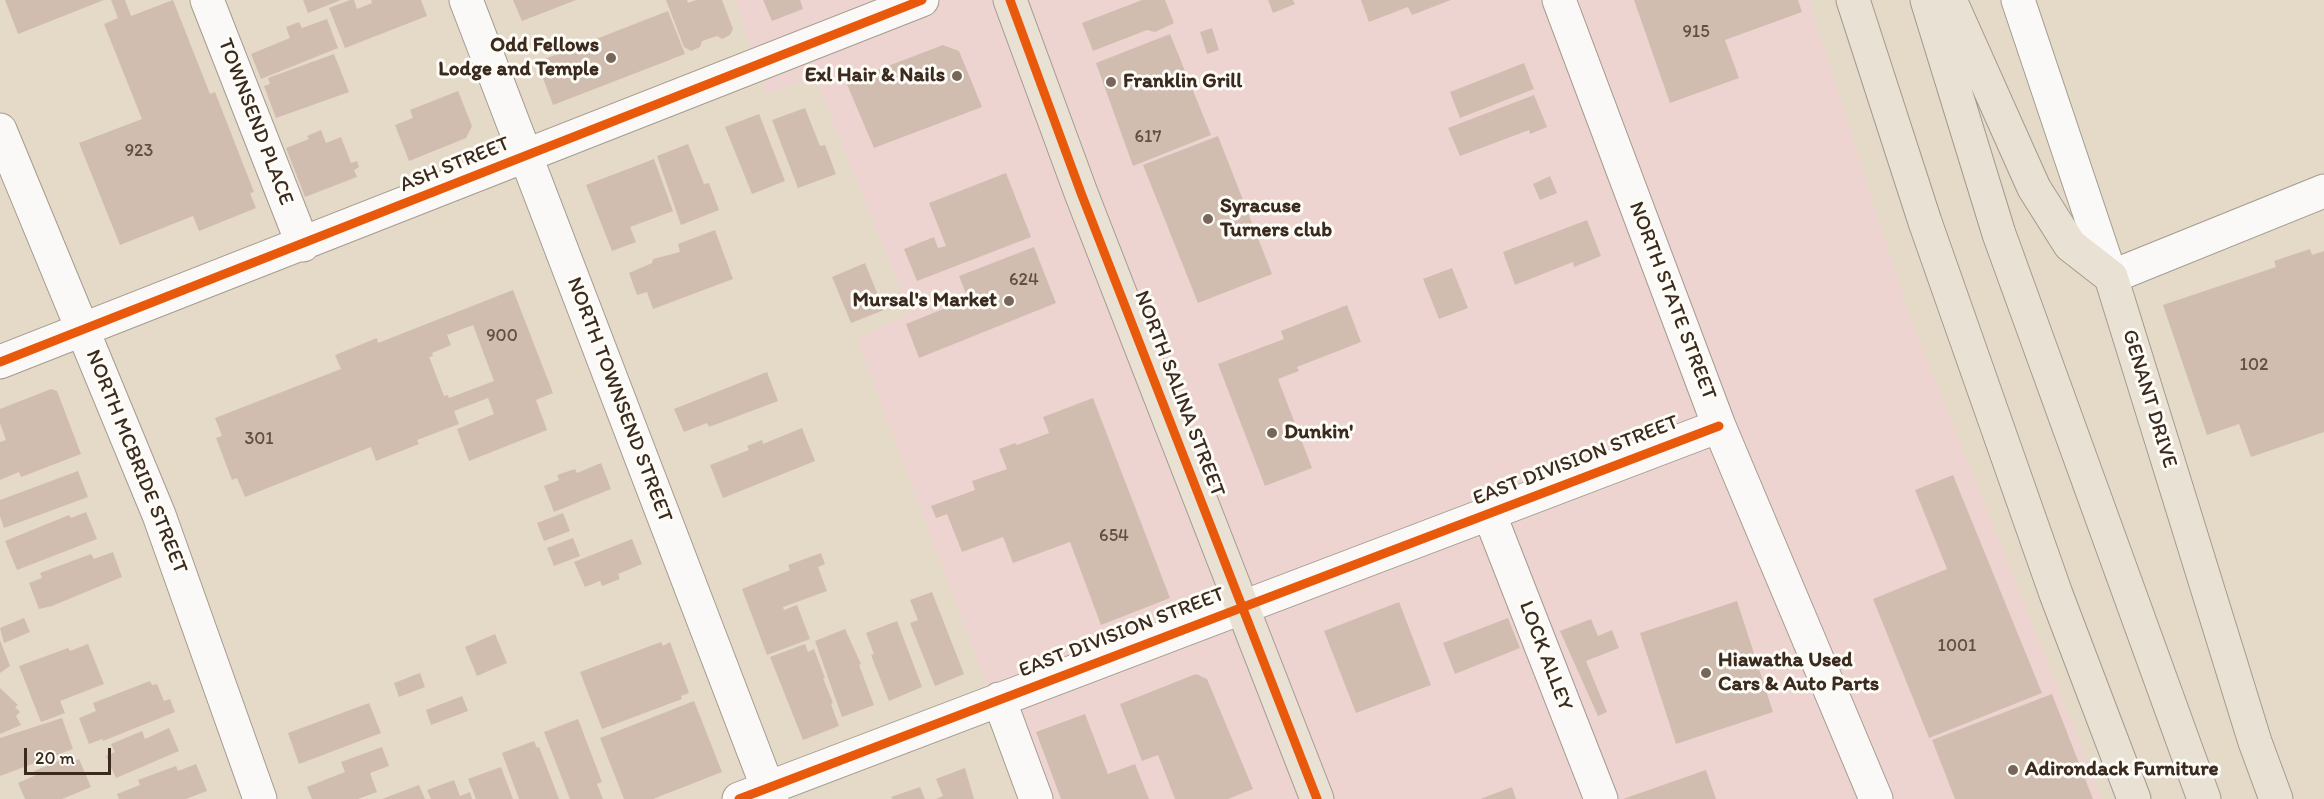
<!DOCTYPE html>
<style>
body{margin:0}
#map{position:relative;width:2324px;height:799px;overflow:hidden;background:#e5d9c8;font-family:Itim,sans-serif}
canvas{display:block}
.scale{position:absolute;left:24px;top:748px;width:87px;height:27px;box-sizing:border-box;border:3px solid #3b2a1e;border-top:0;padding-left:8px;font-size:18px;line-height:21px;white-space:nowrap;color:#3b2a1e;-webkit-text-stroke:4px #fdfcf7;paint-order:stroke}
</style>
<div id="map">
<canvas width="2324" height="799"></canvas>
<div class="scale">20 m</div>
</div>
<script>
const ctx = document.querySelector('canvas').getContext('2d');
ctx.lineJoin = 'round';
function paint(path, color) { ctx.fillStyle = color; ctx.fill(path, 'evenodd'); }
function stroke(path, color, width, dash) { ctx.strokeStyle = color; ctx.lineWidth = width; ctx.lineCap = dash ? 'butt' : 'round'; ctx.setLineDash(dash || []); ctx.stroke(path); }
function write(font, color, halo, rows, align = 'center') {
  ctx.font = font + ' Itim,sans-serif'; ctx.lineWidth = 6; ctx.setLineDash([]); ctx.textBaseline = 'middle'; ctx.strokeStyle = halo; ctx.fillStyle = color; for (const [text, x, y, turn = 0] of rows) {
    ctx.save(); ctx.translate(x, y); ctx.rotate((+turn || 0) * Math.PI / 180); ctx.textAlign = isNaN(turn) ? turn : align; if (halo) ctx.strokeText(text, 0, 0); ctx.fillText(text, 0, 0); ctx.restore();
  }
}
paint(new Path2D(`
 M735,0h1074l98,309 195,490h-1080l-20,-51 -19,-73 -126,-336 53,-26 -95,-236 -48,17z`), '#eed4d0');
paint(new Path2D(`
 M5,0h99l-86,34z
 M111,0h14l6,16 42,-16 37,94 5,-2 39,100 -4,1 6,15 -57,23 -6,-15 -73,29 -41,-102 63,-24 -38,-95 14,-6z
 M303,0h38l-33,13z
 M350,0h4l3,9 15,-6 -1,-3h50l6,16 -82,32 -16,-40z
 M513,0h63l-54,21z
 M666,0h21l1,3 8,-3h26l11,29 -3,6 -8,4 -5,-3 -15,5 -2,6 -9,4 -7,-4z
 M763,0h37l3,9 -31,12z
 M1142,0h23l9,23 -19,9 -8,-2 -54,21 -11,-28z
 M1268,0h25l2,4 -22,9z
 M1361,0h90l-39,15 -4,-8 -39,15z
 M1634,0h164l4,12 -77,28 14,38 -69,25z
 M668,11l17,43 -132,51 -16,-43z
 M327,19l11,29 -77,31 -10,-25 39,-16 -4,-11 13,-5 3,6z
 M1212,28l7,22 -12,4 -7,-22z
 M1170,34l41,101 -78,31 -37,-103z
 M943,45l16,6 23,56 -108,41 -28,-66z
 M334,54l15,38 -73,26 -12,-32 6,-2 -2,-6z
 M1524,63l10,26 -74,29 -10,-26z
 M458,91l14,35 -6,12 -57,23 -14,-36 18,-7 -3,-8z
 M1534,95l13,32 -17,7 -1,-4 -69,26 -12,-28z
 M805,108l15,38 5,-1 11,29 -38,14 -26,-68z
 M759,114l26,67 -33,13 -27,-67z
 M321,130l5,13 15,-6 10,26 6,-2 2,6 -5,3 3,7 -52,20 -19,-49 23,-9 -2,-3z
 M1218,136l54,138 -74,29 -55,-138z
 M688,144l16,40 5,-1 10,27 -38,15 -24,-69z
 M654,159l19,52 -43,16 6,15 -24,9 -26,-66z
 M1006,173l25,64 -114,44 -13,-32 30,-12 4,11 8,-2 -17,-43z
 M1550,176l7,17 -17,7 -7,-16z
 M1587,220l14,36 -27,11 -1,-5 -58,23 -12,-33z
 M715,230l18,49 -80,30 -6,-17 -10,3 -8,-22 23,-10 1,-4 27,-7 -2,-8z
 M1034,247l22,56 -137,55 -13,-34 62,-25 -9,-23z
 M2310,249l2,6 12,-4v181l-73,25 -12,-33 -32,11 -44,-130 113,-38 -2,-6z
 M865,263l19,47 -33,13 -19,-46z
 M1452,268l16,40 -29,11 -16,-40z
 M513,290l40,103 -17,7 11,30 -78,31 -12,-32 37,-15 -6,-16 -34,13 5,13 -42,16 2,4 -43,17 -5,-14 -126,50 -8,-19 -5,2 -16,-42 6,-2 -7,-18 126,-49 -6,-14 42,-17 1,5zM473,325l21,56 -45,17 -1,-3 -4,1 -15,-39 4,-1 -1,-3 19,-8 -4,-10z
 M1347,305l14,37 -64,25 2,4 -21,8 34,89 -47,18 -47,-122 66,-25 -3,-8z
 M767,372l11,29 -69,26 -2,-4 -23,9 -10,-23z
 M51,389l6,2 24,63 -60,23 -2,-5 -19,8v-38l6,-2 -6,-17v-14z
 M1093,398l77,200 -69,27 -31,-83 -57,21 -10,-26 -41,15 -15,-38 -11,4 -5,-12 44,-16 -3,-9 35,-12 -8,-20 16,-6 2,2 32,-12 -6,-16z
 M802,428l13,33 -92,37 -13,-33 39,-15 -2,-4 15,-6 1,4z
 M601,463l10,26 -57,23 -10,-26 15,-6 -2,-5 18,-6 2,4z
 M78,471l10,26 -84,31 -4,-12v-16z
 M1953,475l89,218 -113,45 -56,-139 74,-30 -32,-79z
 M86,512l11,27 -80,31 -12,-29 64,-26 2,3z
 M563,513l7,18 -26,10 -7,-18z
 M573,538l7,18 -26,10 -7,-18z
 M632,539l10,25 -24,10 2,5 -18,7 -2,-5 -15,6 -11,-25z
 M113,552l9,25 -70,29 -13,3 -10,-26 13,-5 -2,-5 51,-19 3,5z
 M821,553l4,11 -7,3 9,24 -44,16 1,3 13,-5 13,34 -43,16 -25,-66 48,-19 -2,-5z
 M932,592l32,82 -29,12 -25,-63 8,-3 -8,-20z
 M1737,601l36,111 -97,32 -36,-111z
 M1399,602l32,83 -75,28 -32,-82z
 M24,618l6,14 -26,11 -4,-15z
 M1508,618l12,30 -65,26 -12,-31z
 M1591,619l7,17 14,-6 7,18 -33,13 21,51 -9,4 -38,-85z
 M897,621l25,66 -33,14 -18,-46 3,-1 -8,-21z
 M845,629l16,35 -2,1 15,40 -32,12 -27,-76z
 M495,634l12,29 -30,13 -12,-29z
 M0,640l10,26 -10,7z
 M661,642l2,4 7,-4 19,51 -8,3 1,3 -80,30 -22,-57z
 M88,644l16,40 -44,17 5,12 -24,9 -22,-56 49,-18 2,3z
 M805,644l3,8 6,-3 11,29h-2l10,25 -2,1 8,22 -36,14 -33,-83z
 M420,673l5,14 -26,10 -5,-14z
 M1196,674l11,5 46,110 -25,10h-53l-17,-44 -16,6 -22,-57z
 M150,681l2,4 5,-1 7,17 6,-2 5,13 -72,29 -1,-2 -13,5 -10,-26 17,-7 -3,-8z
 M0,688l18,17 -3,2 5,5 -4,4 5,9 -21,9z
 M2052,694l41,105h-138l-23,-59z
 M462,696l6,15 -37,14 -5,-15z
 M694,701l28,71 -69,27h-29l-24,-61z
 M369,703l12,30 -82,31 -11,-31z
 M1085,714l23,60 27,-10 14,35h-88l-25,-67z
 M62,718l11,31 -73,27v-38z
 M578,719l24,63 -5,2 6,15h-33l-26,-67z
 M169,728l10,23 -63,27 -10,-22 9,-4 -4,-8 31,-13 3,8z
 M534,741l3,7 2,-1 20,52h-40l-17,-46z
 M382,747l7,19 -19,7 7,19 -19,7h-46l-5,-12 38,-15 -4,-10z
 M71,756l2,6 6,-3 12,28 -29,12h-37l-7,-16 18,-8 -2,-4z
 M196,764l11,27 -21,8h-67l-2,-5 23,-9 -2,-5 38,-14 2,5z
 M501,767l12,32h-37l-8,-20z
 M965,768l9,31h-38l7,-3 -7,-17z
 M1706,770l10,29h-93z
 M454,780l6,16 10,-4 2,7h-41l-4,-9z
 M419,785l6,14h-43z
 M920,787l5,12h-33l-1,-2z
 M1512,787l4,12h-36z`), '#d1bdb0');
const minor = new Path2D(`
 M207,0l96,245
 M466,0l306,799
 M1559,0l160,426 157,373
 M2018,0l93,277 213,-86
 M0,130l159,385 101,284
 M0,362l922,-362
 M1489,513l112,286
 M999,699l37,100
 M739,799l980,-373`);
const major = new Path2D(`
 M1010,0l71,193 236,606
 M2111,277l144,465 21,57`);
const highway = new Path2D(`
 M1853,0l72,222 131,372 78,205
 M1927,0l72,234 205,565
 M1950,0l84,188 36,57 41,32`);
stroke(minor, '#a49b8f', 35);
stroke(major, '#a49b8f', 35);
stroke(highway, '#a49b8f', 35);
stroke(minor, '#fbf9f7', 33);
stroke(major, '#e8e1d4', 33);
stroke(highway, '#e8e1d4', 33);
stroke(new Path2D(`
 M1010,0l71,193 236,606
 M0,362l922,-362
 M739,799l980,-373`), '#e8590c', 9);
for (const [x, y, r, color] of [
 [611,58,6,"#76675a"],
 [957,76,6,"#76675a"],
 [1111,82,6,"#76675a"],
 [1208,219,6,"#76675a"],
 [1009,301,6,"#76675a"],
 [1272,433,6,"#76675a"],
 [1706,673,6,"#76675a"],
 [2013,770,6,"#76675a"]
]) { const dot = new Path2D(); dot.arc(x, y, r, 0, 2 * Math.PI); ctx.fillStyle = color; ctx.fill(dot); stroke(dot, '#fdfcf7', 2); }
write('18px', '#604f42', null, [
 ["915",1696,32],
 ["617",1148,137],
 ["923",139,151],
 ["624",1024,280],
 ["900",502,336],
 ["102",2254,365],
 ["301",259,439],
 ["654",1114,536],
 ["1001",1957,646]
]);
write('bold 21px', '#3b2a1e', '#fdfcf7', [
 ["Odd Fellows",599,46,"right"],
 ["Lodge and Temple",599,70,"right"],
 ["Exl Hair & Nails",945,76,"right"],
 ["Franklin Grill",1123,82],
 ["Syracuse",1220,207],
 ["Turners club",1220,231],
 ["Mursal's Market",997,301,"right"],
 ["Dunkin'",1284,433],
 ["Hiawatha Used",1718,661],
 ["Cars & Auto Parts",1718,685],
 ["Adirondack Furniture",2025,770]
], 'left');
write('21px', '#3b2a1e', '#fdfcf7', [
 ["TOWNSEND PLACE",255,122,69],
 ["ASH STREET",455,165,-22],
 ["NORTH STATE STREET",1672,301,69],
 ["NORTH SALINA STREET",1179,394,69],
 ["GENANT DRIVE",2149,399,73],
 ["NORTH TOWNSEND STREET",619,400,69],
 ["EAST DIVISION STREET",1576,461,-21],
 ["NORTH MCBRIDE STREET",136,462,68],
 ["EAST DIVISION STREET",1122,633,-21],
 ["LOCK ALLEY",1545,656,69]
]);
</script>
